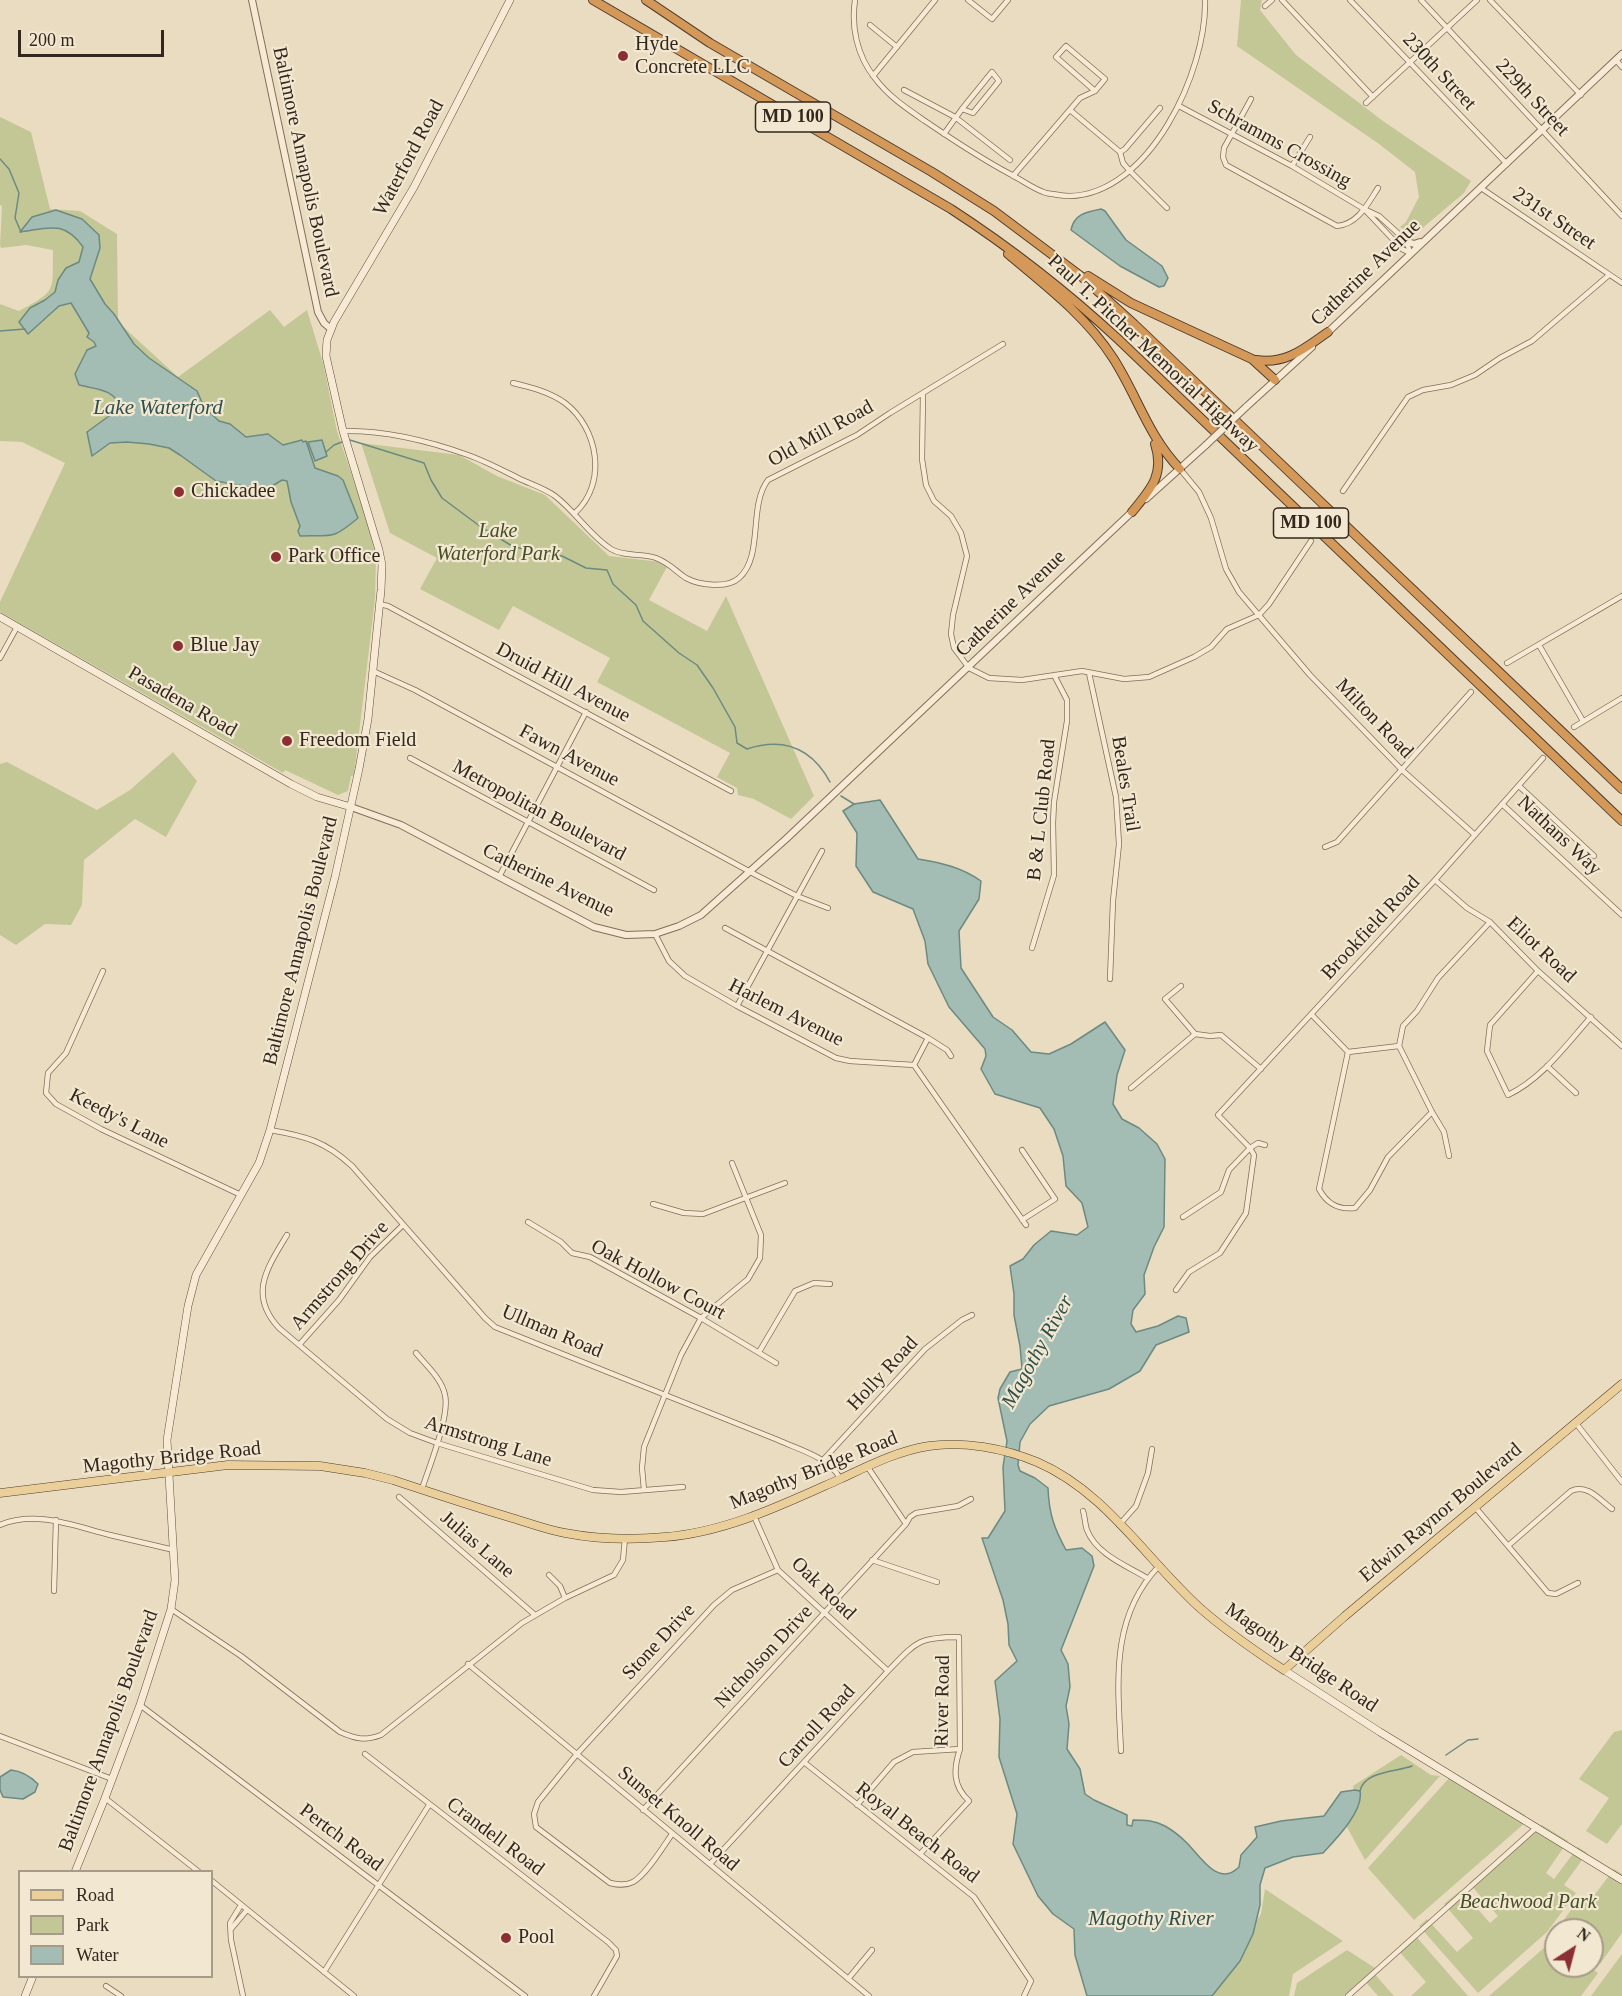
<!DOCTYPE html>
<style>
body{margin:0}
#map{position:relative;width:1622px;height:1996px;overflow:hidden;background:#eadcc1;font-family:"Times New Roman",serif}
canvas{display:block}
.legend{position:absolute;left:18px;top:1870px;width:195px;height:108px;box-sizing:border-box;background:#f2e7d0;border:2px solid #a69a88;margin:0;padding:8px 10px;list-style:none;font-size:18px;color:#33271d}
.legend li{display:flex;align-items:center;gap:12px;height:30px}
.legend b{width:30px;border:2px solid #a69a88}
.north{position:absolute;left:1544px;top:1918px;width:60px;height:60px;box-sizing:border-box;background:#f2e7d0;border:2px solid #a69a88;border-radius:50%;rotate:36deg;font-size:16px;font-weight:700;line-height:24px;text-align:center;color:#33271d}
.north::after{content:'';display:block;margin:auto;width:21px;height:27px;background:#8c2f33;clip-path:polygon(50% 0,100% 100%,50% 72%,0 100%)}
.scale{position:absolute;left:18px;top:30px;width:146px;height:27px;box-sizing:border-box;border:3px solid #33271d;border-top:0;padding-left:8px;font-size:18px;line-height:21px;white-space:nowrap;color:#33271d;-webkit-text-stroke:4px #f2e7d0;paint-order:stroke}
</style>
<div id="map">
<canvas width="1622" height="1996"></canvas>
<ul class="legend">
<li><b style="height:8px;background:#ebcf9b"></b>Road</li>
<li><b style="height:16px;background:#c3c796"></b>Park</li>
<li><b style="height:16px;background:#a3bdb4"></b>Water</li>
</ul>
<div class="north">N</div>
<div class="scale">200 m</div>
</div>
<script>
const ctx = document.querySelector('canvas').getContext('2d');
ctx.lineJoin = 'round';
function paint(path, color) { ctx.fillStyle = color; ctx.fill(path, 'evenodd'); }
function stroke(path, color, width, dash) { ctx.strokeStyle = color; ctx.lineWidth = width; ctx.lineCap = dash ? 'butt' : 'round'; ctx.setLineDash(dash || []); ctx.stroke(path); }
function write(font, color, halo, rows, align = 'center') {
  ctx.font = font + ' "Times New Roman",serif'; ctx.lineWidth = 4.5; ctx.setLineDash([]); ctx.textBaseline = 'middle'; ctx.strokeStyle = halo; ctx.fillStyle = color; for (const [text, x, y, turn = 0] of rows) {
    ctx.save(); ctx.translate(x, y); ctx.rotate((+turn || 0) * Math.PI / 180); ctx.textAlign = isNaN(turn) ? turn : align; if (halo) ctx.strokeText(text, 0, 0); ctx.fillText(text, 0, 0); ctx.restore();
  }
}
paint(new Path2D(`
 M1241,0h21l-2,10 36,45 87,66 88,60 -7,12 -45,38 -10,2 -9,-6 6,-5 13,-25 -4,-25 -36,-28 -142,-98z
 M0,117l31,15 19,77 30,2 37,23 1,88 60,55 92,-67 14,17 23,-17 16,53 14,68 32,95 7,33 -1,40 -21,176 -3,1 -3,15 -10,4 -53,-25 -2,3 -283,-161v-10l65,-139 -43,-21 -22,-1v-137l19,7c39,-21 33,-19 34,-61l-27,-5 -25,3 -1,-3 2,-39 -2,-1z
 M361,443l98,12 38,21 48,19 64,61 52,6 7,3 -19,35 58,31 19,-35 88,200 -23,23 -37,-20 -16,-4 -1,-7 -20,-11 13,-24 -133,-71 13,-24 -97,-52 -14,24 -79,-41 17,-31 -47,-25z
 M173,752l24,29 -31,56 -31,-18 -51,41 -2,45 -11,20 -26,-1 -29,21 -16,-10v-171l7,-2 90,48 33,-20z
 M1622,1730v94l-15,20 -21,-13 23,-33 -30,-19 35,-47z
 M1401,1755l30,20 9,1 -75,84 -23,-42 14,-11 -3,-21z
 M1450,1777l12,1 63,37 1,7 -112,98 -46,-52z
 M1542,1825l26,16 -22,32 8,6 24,-32 9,6 -23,32 12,8 -29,39 -69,61 -59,-67 8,-7 30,33 16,-14 -29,-34 17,-14 29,33 8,-7 -29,-33 67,-56z
 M1614,1869l8,5v59l-22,31 -8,-5v-29l-37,2 26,-36 9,5z
 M1265,1889l78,52 -50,33 -4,22h-83l55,-82z
 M1414,1934l54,62h-57l15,-14 -29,-33z
 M1553,1940l3,2v24h32l10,7 -17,23h-92z
 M1347,1950l28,18 -3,3 22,25h-16l-15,-17 -19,17h-50l3,-13z
 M1622,1954v42h-31z`), '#c3c796');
const water = new Path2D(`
 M1101,209l4,2 21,29 36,26 6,12 -4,8 -5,1 -39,-21 -49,-36c3,-16 15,-18 30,-21z
 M56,210l26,9 17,16 1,13 -10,31 15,25 9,10 20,30 15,14 48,33 7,16 15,14 11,3 16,13 22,-3 15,11 19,-5 1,2 3,-1 9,27 23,8 5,4 15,38c-26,22 -25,17 -58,18l-2,-5 2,-5 -9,-24 -4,-21 -5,-1 -16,10 -50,-9 -36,-26 -11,-7 -20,-4 -22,-2 -17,1 -18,13 -5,-24 33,-24c-4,-19 -25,-19 -41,-23l-4,-11 12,-24 9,-4 -2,-4 -7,-5 2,-4 -18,-30 -12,3 -31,28 -9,-12 11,-14 15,-8 10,-8 3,-12 8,-12 13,-6 4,-15c-19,-27 -34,-19 -63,-15l12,-15z
 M322,440l5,16 -12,5 -7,-19z
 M880,800l38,59c24,4 43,8 63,22l-2,18 -20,32 2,37 32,49 19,13 19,22 18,2 22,-10 34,-22 20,28 -8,25 -4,29 9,15 17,9 18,16 8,15 -1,68 -10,20 -10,28 1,19 -12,16 -2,14 5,8 22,-6 20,-10 8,2 3,14 -33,13 -16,26 -31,18 -60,17 -19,18 -10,18 -2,23 2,6 15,7 13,10c1,26 6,40 18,62l16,-2 10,8 2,10 -33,84 7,14 2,23 -4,19 3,18 -2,25 13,20 5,25 9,6 33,15v10l5,1 1,-6c11,0 21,0 32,6 7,4 16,11 22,17 13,13 31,45 52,24l2,-12 16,-18 -2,-10 26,-6 43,-5 17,-24 14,-2 5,1c4,20 -25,49 -37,62l-30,4 -28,11 -5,17v20l-7,29 -13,27 -28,35h-125l-12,-41 -1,-26 -21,-15 -15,-18 -25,-52 4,-30 -18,-57 1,-38 -5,-38 22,-20 -8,-16 -1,-21 -5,-24 -21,-62h6l17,-27 -2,-44 4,-26 -9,-43 2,-9 10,-17 12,-3 -2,-23 -6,-31v-21l-4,-28 13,-7 11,-14 17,-14 26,4 11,-8 -6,-24 -16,-17 -3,-30 -9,-27 -14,-21 -45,-14 -14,-25 5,-13 -1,-7 -36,-42 -21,-43 -3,-23 -12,-32 -40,-17 -17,-26 1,-33 -14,-22 11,-7z
 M11,1770c11,1 19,6 27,14l-3,8 -12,7 -20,-2 -3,-7v-13z`);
paint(water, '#a3bdb4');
stroke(water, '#6c8a81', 1.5);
stroke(new Path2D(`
 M0,159l9,10 10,24 -4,25 6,14
 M0,331l25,-2
 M350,440l74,23 7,17 11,18 39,29 31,19 27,7 23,3 24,12 21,2 6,14 23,21 7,16 36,32 18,12 16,23 22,39 2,16 10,6c37,-12 65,0 83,33
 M326,452l8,-7 8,-3
 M841,796l13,8
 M1446,1755l22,-15 10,-1
 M1360,1791c4,-20 36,-19 52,-25`), '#6c8a81', 1.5);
const minor = new Path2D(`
 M855,0c-4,27 2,55 19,77 14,19 32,31 51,44 28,19 55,37 85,53 12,6 23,15 36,19 7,1 16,3 23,3 81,-1 138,-126 136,-196
 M968,0l24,19 16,-19
 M1282,0l91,97
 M1350,0l157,164
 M1421,0l201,216
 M1490,0l91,95
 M1265,6l7,-6
 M870,25l27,22
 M1066,46l39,33 -10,12 -39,-34z
 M1616,60l6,7
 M992,72l7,9 -26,32 -11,-4z
 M873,76l62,-76
 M904,90l51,27 55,43
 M1251,99l-27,49 -1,9 3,8 111,61c21,-2 30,-21 41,-38
 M1366,103l111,-103
 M1179,106l113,60 72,43 15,7 21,19 8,11 2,7
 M1070,110l50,42 3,11 7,8 37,37
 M944,134l18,-25
 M1120,152l5,-3 35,-41
 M1292,166l18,-29
 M1013,176l67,-78 15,-7
 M1481,188l141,95
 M1366,211l36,38 8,4
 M513,383c17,4 37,9 52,20 33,25 43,80 10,110
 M923,394l-1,65 4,26 8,16 17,15 10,17 6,23 -14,59 -2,19 3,14 15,20 20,10 33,2 60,-9 42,8 25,-2 45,-20 17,-10 16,-18 32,-14 10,-11 42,-63
 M343,431c42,-1 86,10 125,24 17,6 34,15 50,23 12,6 26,10 37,18 20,15 35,40 56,53 13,8 31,4 45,9 15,6 19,13 30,20 13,7 41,11 53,0 25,-22 9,-72 29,-98l89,-45 33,-22 113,-69
 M1180,469l19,23 12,26 15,51 13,23 71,83 92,95 73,65
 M1343,491l65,-94 15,-7 28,-5 24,-10 25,-17 32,-17 77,-66
 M379,604l9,2 343,185
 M1539,645l44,76
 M0,658l17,-31
 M1507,663l115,-67
 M373,671l42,19 341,185 41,21 31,12
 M1089,673l27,124 3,47 -6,57 -3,78
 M1574,727l48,-29
 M410,758l244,132
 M1519,786l75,70
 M1502,804l120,111
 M1325,847l12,-5 134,-150
 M499,877l87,-165
 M1435,880l32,28 23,14 48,49 84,75
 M725,928l203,110 19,12 4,6
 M655,934l14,27 16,15 52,30 99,52 14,3 64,4
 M1032,948l22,-73 -1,-52 1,-21 13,-81v-21l-13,-25
 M103,971l-37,82 -18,20 -2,20 10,11 45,25 140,66
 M1538,971l-48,54 -3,26 21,44c34,-16 58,-50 83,-78
 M1181,986l-16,13 30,35 15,2 11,-1 40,34
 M737,1006l85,-155
 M1312,1015l36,37 -29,137c8,15 19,21 36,19l15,-18 18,-33 44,-45
 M1348,1052l51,-6
 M914,1065l112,160
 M914,1065l14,-27
 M1547,1066l29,27
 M1131,1088l64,-54
 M270,1130c35,6 55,11 82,36l133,152 10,9 283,113c22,10 50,17 62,38
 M1022,1150l33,49 -33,21
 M1449,1156l-5,-24 -12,-20 -33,-66 4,-20 14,-15 21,-33 52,-56
 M653,1204l31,9 19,1 82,-31
 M1183,1217l38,-25 8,-22 21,-22 8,-5 7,2
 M528,1222l33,20 11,11 18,4 111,61 75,45
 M287,1235c-20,33 -39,60 -8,93l108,91 23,14 27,10 156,47 28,2 62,-5
 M1176,1290l13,-18 31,-19 26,-40 8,-58 -4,-7 -32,-33 217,-235 108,-122
 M299,1345l40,-45 31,-43 33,-32
 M759,1352l36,-61 19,-8 16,1
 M416,1353c10,12 26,26 29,42 5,21 -16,72 -23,94
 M1575,1422l47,60
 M823,1460l102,-111 37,-29 10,-5
 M867,1466l39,58 4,-7 6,-4 42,-7 13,-7
 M644,1490l-2,-22 2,-21 37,-92 20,-37 47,-39 12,-21 1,-23 -29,-72
 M399,1497l136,118
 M1475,1507l73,86 8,1 22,-11
 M1083,1511c2,6 2,14 4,19 9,24 40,36 60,48
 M754,1516l24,54 110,101
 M0,1525c36,-15 74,1 110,10 21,5 43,10 64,15
 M1119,1525l17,-19 12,-33 4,-24
 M1509,1545l62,-54c16,-8 29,9 41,18
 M872,1560l65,22
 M549,1575l11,11 5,12
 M54,1591l2,-71
 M171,1609l70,47 99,76c16,7 25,9 41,3l141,-112 43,-25 49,-23 9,-15 2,-22
 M468,1664l401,332
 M140,1705l385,291
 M0,1736l112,43
 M1121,1751c-3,-66 -12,-133 38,-185
 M365,1754l243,188 8,8 1,6 -23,40
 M805,1763l169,134 57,84 -7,15
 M105,1798l94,74
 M857,1805l37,-43 19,-10 47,-3
 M643,1810l263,-286
 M672,1834c-9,13 -26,41 -39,48 -8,4 -15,3 -23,1l-74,-56 -2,-13 4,-12 39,-48 137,-149 18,-15 46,-20
 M710,1864l178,-193c28,-29 30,-34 71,-34l1,112c-7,21 -7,37 9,52l-49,53
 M212,1881l142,115
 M241,1905l-11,18 1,17 12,56
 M231,1929l16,-19
 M324,1972l105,-167
 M848,1979l24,-29
 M106,1986l15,10
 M1348,1996l189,-169`);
const tertiary = new Path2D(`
 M252,0l66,312 6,11 7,6
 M1405,241l9,3 6,-2
 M1326,334l296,-280
 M1246,407l66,-60
 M1146,499l60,-54
 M351,807l50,18 193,102 32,8 29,-1 24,-8 22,-11 85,-76 348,-329`);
const secondary = new Path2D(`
 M0,617l291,167 26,13 34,10
 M1284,1670l96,62 242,148
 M75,1872l30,-74 35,-93 31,-96 4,-29 -8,-140 21,-134 8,-31 63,-112 11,-33 65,-253 24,-108 9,-50 13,-129 1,-25 -3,-15 -36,-119 -17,-75 1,-16 7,-18 80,-135 96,-187
 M25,1996l8,-20`);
const primary = new Path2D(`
 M0,1493l228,-28 92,1 45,7 28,7c39,13 79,26 119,38 17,5 35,12 53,15 31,6 68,7 100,4 62,-5 119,-33 175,-58 28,-13 57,-28 89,-33 35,-5 74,2 108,16 68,29 109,97 163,146 26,23 55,43 84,62l61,-54 277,-232`);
const motorway = new Path2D(`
 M593,0l358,209c60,39 115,82 167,130l504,482
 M646,0l64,43 222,129 62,39 88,66 52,47 488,465
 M1008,254c38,32 78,62 105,104 24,37 35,78 67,111
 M1088,276l43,27 121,56 23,21
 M1256,360c30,5 49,-12 72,-28
 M1132,512c19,-23 33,-38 23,-68`);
stroke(minor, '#826e5a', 6);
stroke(tertiary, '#826e5a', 8);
stroke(secondary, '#644f3e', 8);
stroke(primary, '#503d2e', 9);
stroke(motorway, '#503d2e', 10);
stroke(minor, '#f6ead4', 4.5);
stroke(tertiary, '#f6ead4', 6);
stroke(secondary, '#f6ead4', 7);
stroke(primary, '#ebcf9b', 8);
stroke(motorway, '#d49858', 8);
const tertiaryBridge = new Path2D(`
 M1206,445l40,-38`);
stroke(tertiaryBridge, '#826e5a', 8, []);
stroke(tertiaryBridge, '#f6ead4', 6);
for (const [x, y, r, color] of [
 [623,56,6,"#8c2f33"],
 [179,492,6,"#8c2f33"],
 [276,557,6,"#8c2f33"],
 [178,646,6,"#8c2f33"],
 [287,741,6,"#8c2f33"],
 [506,1938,6,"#8c2f33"]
]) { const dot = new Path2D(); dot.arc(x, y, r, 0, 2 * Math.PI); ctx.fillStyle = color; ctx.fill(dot); stroke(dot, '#f2e7d0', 2); }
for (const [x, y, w] of [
 [793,117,75],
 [1311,523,75]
]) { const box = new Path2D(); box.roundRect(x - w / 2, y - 15, w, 30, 4.5); ctx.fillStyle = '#f2e7d0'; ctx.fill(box); stroke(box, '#33271d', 1.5); }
write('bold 18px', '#33271d', null, [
 ["MD 100",793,117],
 ["MD 100",1311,523]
]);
write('20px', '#33271d', '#f2e7d0', [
 ["Hyde",635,45],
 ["Concrete LLC",635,68],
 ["Chickadee",191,492],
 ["Park Office",288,557],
 ["Blue Jay",190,646],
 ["Freedom Field",299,741],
 ["Pool",518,1938]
], 'left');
write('20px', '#33271d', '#f2e7d0', [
 ["230th Street",1439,72,47],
 ["229th Street",1532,98,47],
 ["Schramms Crossing",1279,144,29],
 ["Waterford Road",409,158,-62],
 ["Baltimore Annapolis Boulevard",305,172,78],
 ["231st Street",1554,219,34],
 ["Catherine Avenue",1366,273,-44],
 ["Paul T. Pitcher Memorial Highway",1153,354,43],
 ["Old Mill Road",821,434,-29],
 ["Catherine Avenue",1011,604,-44],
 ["Druid Hill Avenue",563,683,28],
 ["Pasadena Road",182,702,30],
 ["Milton Road",1374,719,46],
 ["Fawn Avenue",569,756,28],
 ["Beales Trail",1125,784,81],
 ["B & L Club Road",1042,810,-84],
 ["Metropolitan Boulevard",539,811,28],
 ["Nathans Way",1559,836,43],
 ["Catherine Avenue",548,881,26],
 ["Brookfield Road",1371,928,-47],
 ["Baltimore Annapolis Boulevard",301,941,-76],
 ["Eliot Road",1541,950,43],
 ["Harlem Avenue",786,1013,27],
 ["Keedy's Lane",119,1119,27],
 ["Armstrong Drive",340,1276,-49],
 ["Oak Hollow Court",658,1280,28],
 ["Ullman Road",552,1332,23],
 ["Holly Road",883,1374,-47],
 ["Armstrong Lane",488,1442,17],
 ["Magothy Bridge Road",172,1458,-6],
 ["Magothy Bridge Road",814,1471,-22],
 ["Edwin Raynor Boulevard",1441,1513,-40],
 ["Julias Lane",477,1545,41],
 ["Oak Road",823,1589,44],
 ["Stone Drive",659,1642,-47],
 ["Nicholson Drive",764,1657,-47],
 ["Magothy Bridge Road",1301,1658,34],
 ["River Road",943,1701,-89],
 ["Carroll Road",817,1727,-48],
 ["Baltimore Annapolis Boulevard",109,1731,-70],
 ["Sunset Knoll Road",678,1819,40],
 ["Royal Beach Road",917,1833,38],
 ["Crandell Road",495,1837,37],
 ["Pertch Road",341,1838,37]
]);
write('italic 20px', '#454e26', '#f2e7d0', [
 ["Lake",498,532],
 ["Waterford Park",498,555],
 ["Beachwood Park",1528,1903]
]);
write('italic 21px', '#2e514e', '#f2e7d0', [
 ["Lake Waterford",158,408],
 ["Magothy River",1038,1352,-61],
 ["Magothy River",1151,1919]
]);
</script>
